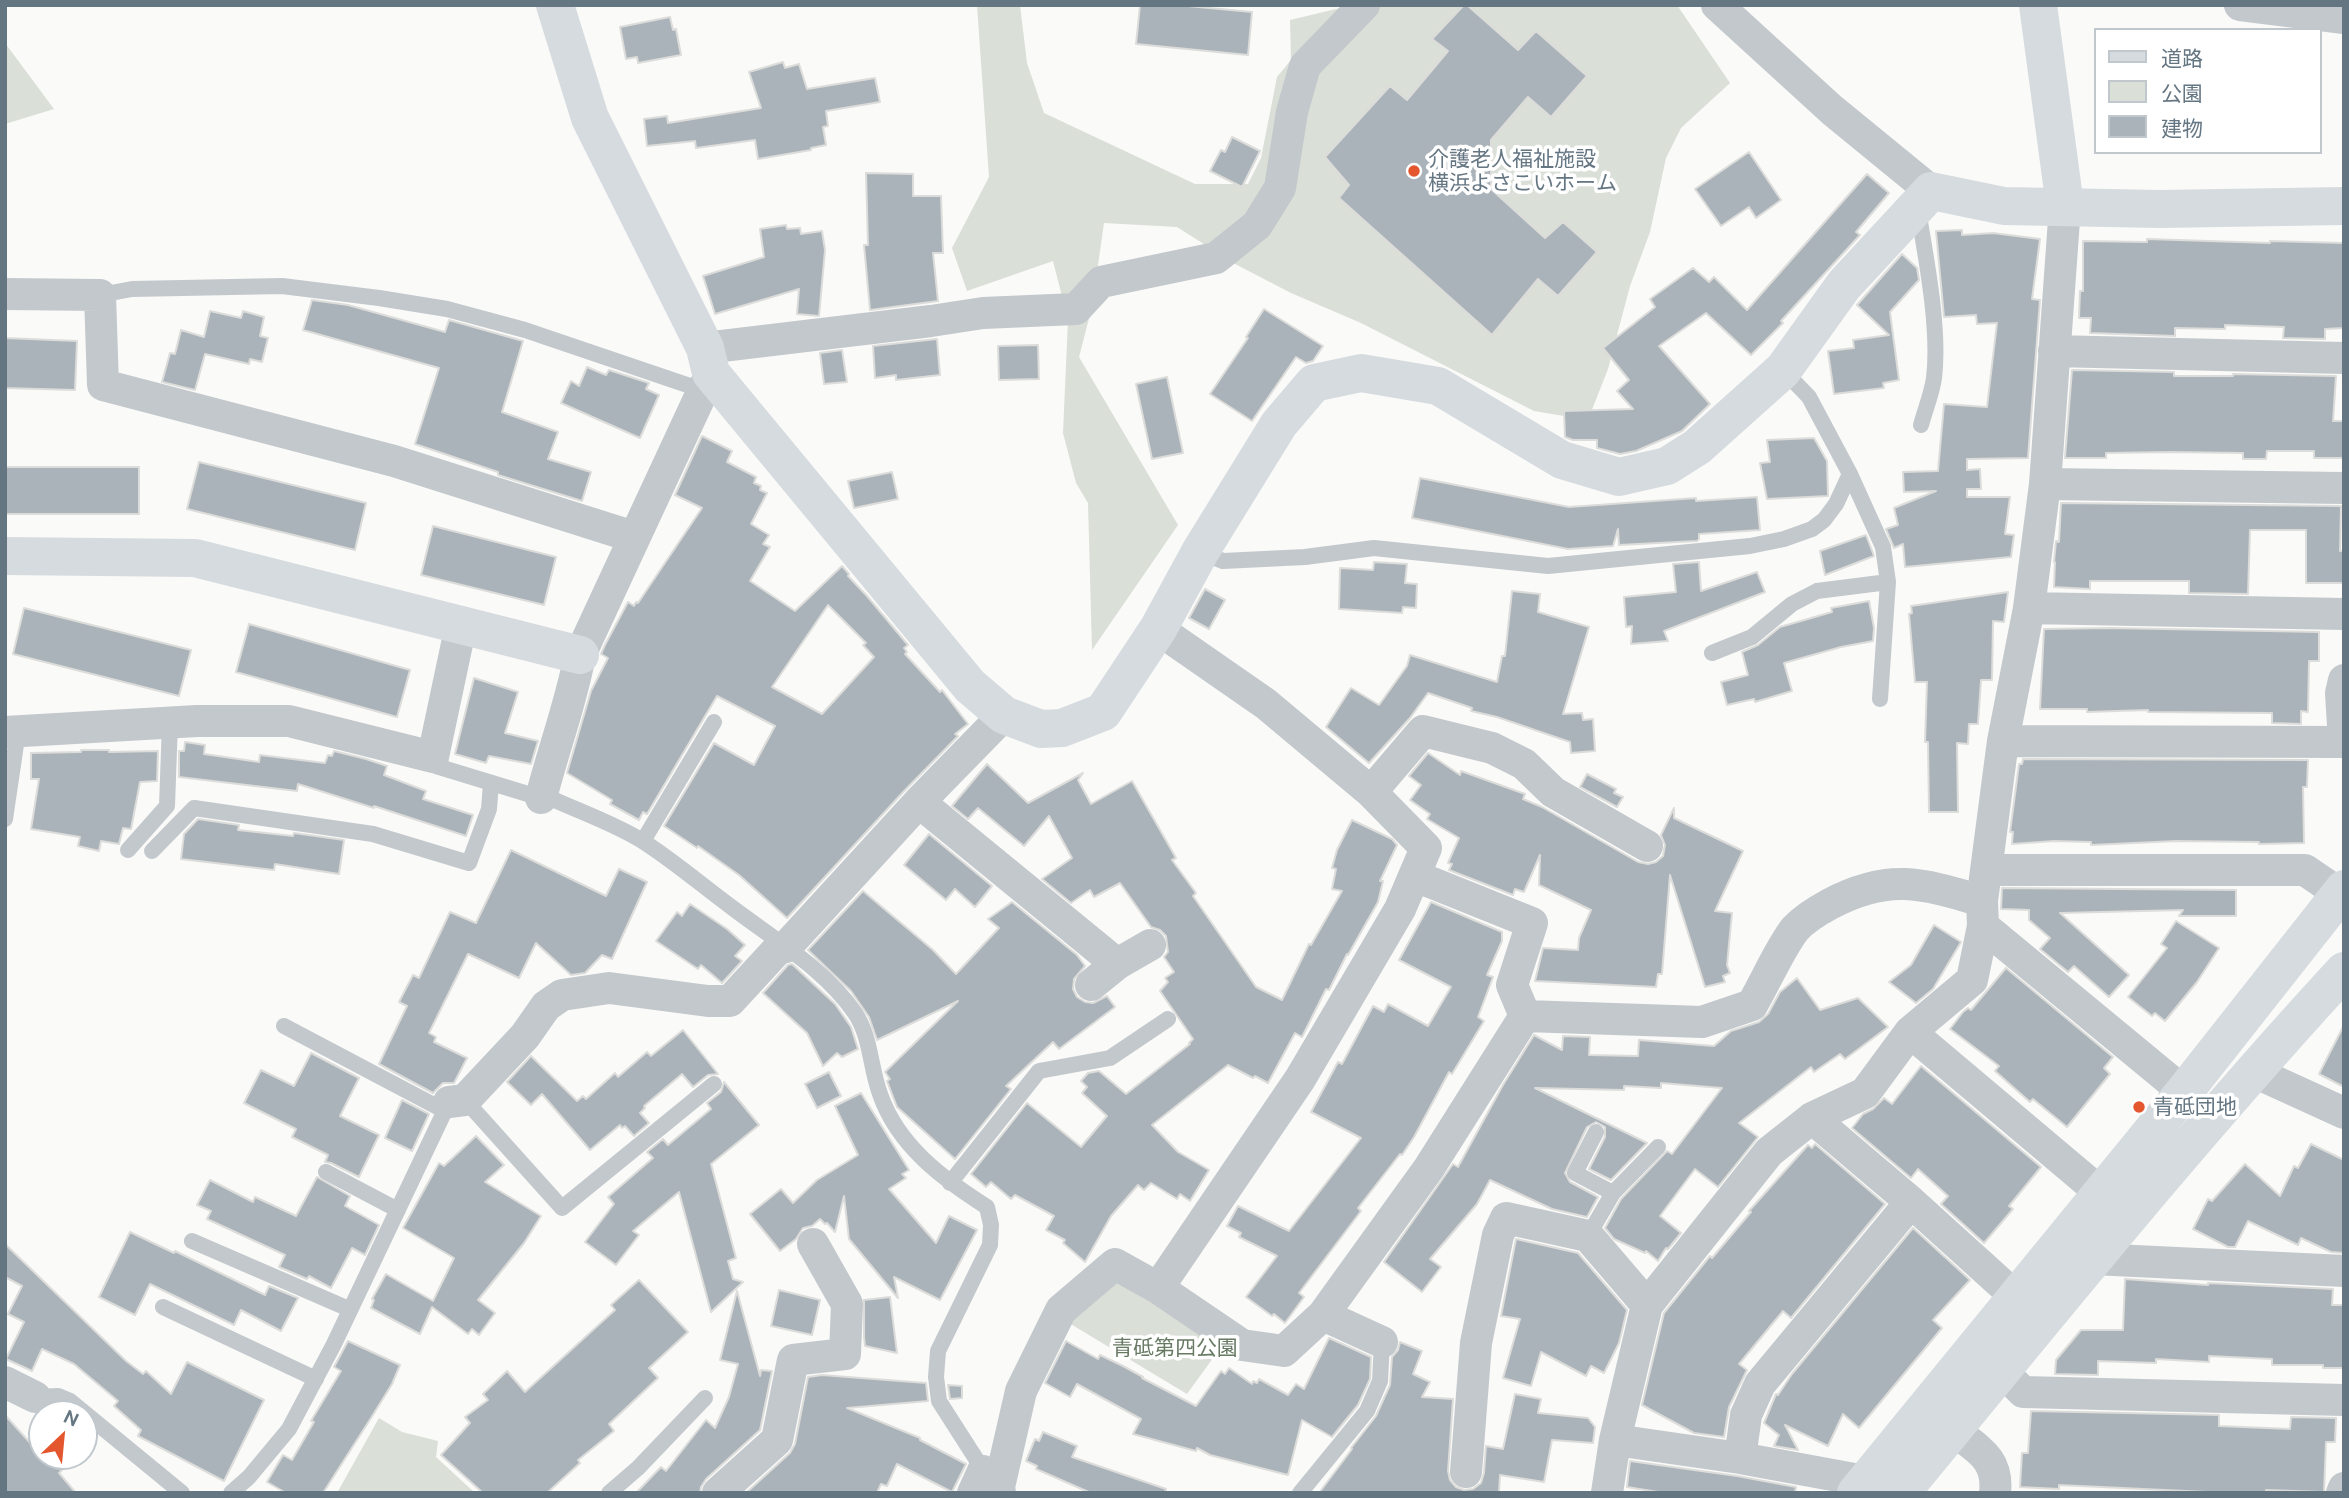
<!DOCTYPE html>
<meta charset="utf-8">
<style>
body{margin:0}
#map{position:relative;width:2349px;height:1498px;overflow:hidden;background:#fafaf8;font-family:Ubuntu,"Noto Sans JP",sans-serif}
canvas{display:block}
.frame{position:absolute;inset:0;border:7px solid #657683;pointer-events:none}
.legend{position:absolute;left:2094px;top:28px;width:228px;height:126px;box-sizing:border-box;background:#fff;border:2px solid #c1c8cd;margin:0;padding:9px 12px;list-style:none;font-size:21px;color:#657683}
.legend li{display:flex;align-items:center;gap:14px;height:35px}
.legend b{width:35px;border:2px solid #c1c8cd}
.north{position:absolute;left:28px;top:1400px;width:70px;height:70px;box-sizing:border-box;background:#fff;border:2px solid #c1c8cd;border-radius:50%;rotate:26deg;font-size:19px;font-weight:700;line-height:28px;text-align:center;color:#657683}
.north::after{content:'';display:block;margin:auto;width:24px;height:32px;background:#e4572e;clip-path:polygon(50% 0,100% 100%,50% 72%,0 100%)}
</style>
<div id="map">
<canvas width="2349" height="1498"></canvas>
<div class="frame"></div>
<ul class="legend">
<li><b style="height:9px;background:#d6dbdf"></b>道路</li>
<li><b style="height:19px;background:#dadfd7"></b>公園</li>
<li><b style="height:19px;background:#aab3b9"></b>建物</li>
</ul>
<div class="north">N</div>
</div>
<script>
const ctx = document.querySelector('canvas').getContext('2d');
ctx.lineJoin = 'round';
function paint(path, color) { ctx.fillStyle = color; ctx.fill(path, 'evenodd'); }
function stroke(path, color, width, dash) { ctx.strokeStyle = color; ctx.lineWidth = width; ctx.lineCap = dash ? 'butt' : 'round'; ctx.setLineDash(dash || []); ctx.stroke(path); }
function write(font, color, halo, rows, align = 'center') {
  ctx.font = font + ' Ubuntu,"Noto Sans JP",sans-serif'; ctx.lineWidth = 7; ctx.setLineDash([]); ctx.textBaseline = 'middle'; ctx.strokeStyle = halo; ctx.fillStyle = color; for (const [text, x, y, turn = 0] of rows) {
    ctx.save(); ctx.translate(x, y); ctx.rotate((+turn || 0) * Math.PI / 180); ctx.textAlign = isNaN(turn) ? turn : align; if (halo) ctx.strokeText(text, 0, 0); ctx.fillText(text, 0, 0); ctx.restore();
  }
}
paint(new Path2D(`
 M977,5h43l7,58 17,50 151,71h53l13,-26 16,-81 14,-17 -1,-40 63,-15h324l53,78 -49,45 -15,30 -16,74 -20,54 -22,83 -20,51 -54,-9 -173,-88 -70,-30 -54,-28 -60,-38 -73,-4 -12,84 -13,50 99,168 -86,125 -4,-147 -12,-20 -13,-50 5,-113 -15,-59 -86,30 -15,-43 37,-71z
 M5,43l49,66 -49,15z
 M1113,1276l113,64 -39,54 -118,-71z
 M379,1418l23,14 36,9 -2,16 39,36h-138z`), '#dadfd7');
const building = new Path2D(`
 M1140,5h37l75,7 -4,43 -112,-11z
 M1464,5h3l51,45 18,-19 51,45 -36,41 -23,-20 -37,43v49l54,49 18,-16 34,30 -39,44 -20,-17 -46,56 -153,-137 10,-13 -24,-28 65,-71 17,14 41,-49 -16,-12z
 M670,17l3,13 3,-1 5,26 -43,8 -1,-6 -11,2 -6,-32z
 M783,62l2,6 14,-4 8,25 68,-11 5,24 -54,9 2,15 -5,1 3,18 -15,3v2l-53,9 -3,-19 -59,8 -1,-7 -48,5 -3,-27 23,-3 1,7 93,-15 -12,-36z
 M1232,137l28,14 -18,36 -32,-16 11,-21 4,2z
 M1749,152l32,48 -25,18 -7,-11 -28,19 -26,-37z
 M866,173l47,1v22h28l2,57h-10l5,48 -68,9 -6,-65h4z
 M1867,174l22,19 -33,39 4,3 -79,86 2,2 -32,32 -45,-42 -47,33 51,58 -28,27 -46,20 -16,3 -23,-6v-8h-24l-8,-3 -1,-26 69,-2 -16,-18 12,-11 -26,-32 52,-41 -5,-8 43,-31 16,14 5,-5 33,33z
 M786,225l1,4 13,-1 1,6 21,-3 3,19 -6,66 -22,-2 2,-25 -84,25 -12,-38 61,-19 -4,-28z
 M1962,230v5l31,-2 47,6 -8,60 8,1 -12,158 -61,1v11l13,-1 1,20h-14v8h43l-5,37 9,1 -3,22 -106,10 -2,-23 -9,4 -8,-19 12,-4 -4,-17 42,-17 -32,1 -1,-20 35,-1 6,-67 43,3 10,-84 -20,1 -1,-9 -32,2 -8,-86z
 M2147,239l123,4v-2l74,2v85l-19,1v10l-42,-1 1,-11 -59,-2v4l-50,-1v8l-85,-3 1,-15h-12l1,-27h3v-50l64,1z
 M1902,254l15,14 2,12 -29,32 9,68 -16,3 1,5 -50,6 -6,-43 26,-3 -1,-8 36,-5 -32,-30z
 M312,300l36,5 97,27 4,-12 74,21 -21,71 56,20 -10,27 43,13 -9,29 -84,-26v-3l-83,-28 24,-76 -136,-38z
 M1264,309l59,37 -10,15 -7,2 -10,-6 -44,64 -42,-27 38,-56 -2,-1z
 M210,311l31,7 2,-7 21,6 -4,19 8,2 -6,24 -12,-3 -1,5 -44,-10 -10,36 -33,-8 8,-29 5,1 6,-24 23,7z
 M5,338l72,3 -2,49 -70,-2z
 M937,339l3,36 -44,5v-5l-21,3 -2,-32z
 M1038,345l1,34 -40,1 -1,-34z
 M842,350l5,32 -23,2 -4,-31z
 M587,367l19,8 3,-5 40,13 -3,6 13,6 -19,43 -79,-35 10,-22 8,5z
 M2072,370l102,2v4h59v-2l103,2 -3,45h10v37h-29v-7h-47l-1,8h-23v-6l-73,-1 -64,1v5h-41z
 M1167,377l16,76 -31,6 -16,-75z
 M702,436l30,15 -5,11 29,15 -2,6 7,3 -1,4 7,3 -16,31 18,11 -6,9 7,3 -20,34 45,30 47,-45 7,8 -1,2 19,20 41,49 -4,3 3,4 -2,2 35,38 2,-2 26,34 -13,10 3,2 -53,54 -118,128 -48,-43 -41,-29 -1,2 -33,-22 50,-83 40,22 21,-39 -58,-30 -70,118 -4,-2 -4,8 -29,-16 2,-4 -45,-27 24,-82 17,-33 -7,-4 4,-9 23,-43 6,4 2,-4 2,1 64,-95 -27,-13zM828,605l38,38 -3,2 11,12 -52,57 -50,-27z
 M1814,438l13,23 1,35 -61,3 -7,-36 10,-1 -3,-22z
 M199,462l167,41 -11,47 -168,-41z
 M5,467h134v47h-134z
 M892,472l6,27 -44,9 -6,-27z
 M1420,478l149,29 127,-9v3l61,-4 3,33 -61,4v5l-2,2 -78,4 -1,-16 -5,17 -45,3 -156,-31z
 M2061,503l280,3 -1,45h4v32h-38v-53h-56l-2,64 -59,-1v-12h-99v8l-36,-2 1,-25h-1l2,-21 3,1z
 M433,526l123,31 -12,48 -123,-30z
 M1866,535l8,21 -49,19 -5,-24z
 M1374,562l33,2 -2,19 12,1 -1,24 -13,-1 -1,6 -63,-4 1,-41 33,2z
 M1699,562l2,29 56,-19 8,20 -101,39 4,10 -37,3 1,-18 -6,1 -2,-30 52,-5 -3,-28z
 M1205,589l20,11 -16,29 -20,-11z
 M1512,591l28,3 -2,18 51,15 -26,87 19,-1 1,7 10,-1 2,32 -24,2 -1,-11 -73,-25 -26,-6 1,-3 -44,-15 -18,25 -41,45 -43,-36 25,-39 28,17 28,-39 3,-11 87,27 5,-26h3z
 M2008,592l-4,30 -11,-1 -1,59h-11l-3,44h-9l-1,20 -11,-1 1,69h-29l-1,-70h-3l2,-60h-12l-6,-68 3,-1 -1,-7z
 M1869,601l5,27 -1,13 -32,6 -57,16 8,28 -37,11 -1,-3 -27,6 -6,-23 27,-7 -6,-23 16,-7 22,-18 52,-15 -1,-4z
 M24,608l167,42 -12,46 -166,-42z
 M249,624l161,46 -13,47 -161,-45z
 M2110,628l209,4v29h-10l-1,51 -7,-1v13l-29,-1v-10l-124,-1v-2l-61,2v-3h-47l4,-80z
 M474,678l44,14 -13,41 33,8 -7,23 -42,-8 -3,7 -31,-9z
 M185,742l20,3 -1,9 55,8 1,-7 65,8 3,-8 4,1 2,-5 32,8 21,7 -3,9 42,16 -3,8 50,16 -7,21 -92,-30v2l-76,-24 -1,7 -118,-14v-26h5z
 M81,750h28v2l49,-1 -1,30 -17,1 -9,47 -8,-1 -4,16 -18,-3 -2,10 -21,-5 2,-9 -49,-8 8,-50h-8v-26l50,-1z
 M1428,753l32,22 1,-4 64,23 -2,5 19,8 96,55 10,2 8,-2 7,-6 2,-11 -4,-10 13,-27v10l69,33 -28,60 17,2 -5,52 3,8 -7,3 2,6 -20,5 -35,-112 -8,99h-4l-2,13 -121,-6 8,-33 35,2 1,-12 12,-28 -52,-25 1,-30 -16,37 -9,-3 -2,6 -64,-25 3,-6 -4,-1 11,-25 -32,-19 3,-5 -20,-14 11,-15 -12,-9z
 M2023,759l285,1 -1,27h-4l1,56 -45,1v-2l-83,-1 -85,4v-3l-37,-1 -42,3 1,-12h-3l9,-68h3z
 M987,764l41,39 55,-30 -5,7 13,24 41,-23 44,77 -4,2 24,33 -3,3 63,91 26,13 27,-56 2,1 31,-54 -10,-2 4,-20 -4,-1 5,-18 15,-30 40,19 5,6 -17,36h3l-5,21 -30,53 -1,-1 -18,36 -3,-1 -24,48 -7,-4 -27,50 -13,-7 -2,2 -25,-13 -76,60 26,27 31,18 -19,31 -10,-7 -3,5 -26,-16 -7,7 -6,-5 -27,31 -26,46 -22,-19 2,-3 -19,-10 8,-14 -39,-21 -4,4 -20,-17 -5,5 -15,-13 56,-71 54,44 26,-31 -25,-23 5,-6 -6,-6 7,-8 11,-2 27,23 64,-50 -1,-1 4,-4 -33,-48 8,-9 -3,-4 9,-6 -10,-15 4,-5 -2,-16 -6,-6 -9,-3 -31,-44 -26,14 -4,-7 -19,13 -29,-24 30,-21 -23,-42 -25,30 -46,-38 -10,11 -16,-13z
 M1587,774l29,15 -2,4 9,4 -6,10 -37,-20z
 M198,819l41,6 -1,5 55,6 1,-3 50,7 -5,34 -64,-10 -1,6 -93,-11 3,-25z
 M929,834l63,52 -17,21 -20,-18 -9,11 -42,-35z
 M511,850l95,46 13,-27 28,13 -35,77 -10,-4 -17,18 -14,2 -35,-32 -17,35 -51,-24 -39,79 7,4 -2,5 33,16 -13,25h-11l-10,10 -54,-29 28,-58 -8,-4 14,-27 6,3 31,-66 26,11z
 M2002,888l234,2v26h-57l4,-6 -123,3 69,62 -20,22 -35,-31 -6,6 -28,-23 10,-11 -21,-18v-10l-28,-1z
 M863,891l70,59 23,24 43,-46 -11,-9 24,-17 65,53 8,11 -11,13 -1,10 4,8 8,5 8,1 14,-7 8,11 -56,42 -6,-7 -47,44 5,3 -56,70 -58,-52 -10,-26 3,-2 -5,-7 73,-71 -81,39 -8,-23 -18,-26 -43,-41z
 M1431,902l71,30v9l-15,34 6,2 -15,40 6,4 -32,53 -3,-2 -35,65 -12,18 -2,-1 -42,54 3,3 -62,82 5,4 -19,26 -11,-9 -2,2 -26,-19 31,-41 -38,-19 2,-4 -14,-7 11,-20 51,25 72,-93 -50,-26 27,-50 4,2 31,-58 11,6 4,-8 40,22 23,-39 -52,-27z
 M690,904l37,25 18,16 -10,11 7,5 -20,22 -21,-18 -3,4 -42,-28 21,-29 5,4z
 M2176,921l43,27 -22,34 -32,39 -10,-8 -3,3 -24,-19 39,-49 -6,-4z
 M1934,925l27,17 -28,47 -17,14 -27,-21 22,-17z
 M792,964l43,40 16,23 7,22 -16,8 -5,-4 -14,13 -16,-33 -44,-40 25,-28z
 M2006,968l107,89 -9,11 6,6 -43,53 -34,-28 -3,3 -35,-31 4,-5 -49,-37 13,-17 5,-4 3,2z
 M1797,978l23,32 38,-12 30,29 -43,32 -5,-5 -26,18 -3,-5 -72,56 19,14 -40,50 -23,-18 -35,47 21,17 -13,16 -2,-1 -8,13 -12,-10 -1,2 -31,-14 -9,-11 16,-29 46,-48 5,3 50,-66 -61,-5v5l-37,-2v4l-89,-2 112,55 -36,37 -22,-11 16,-32v-10l-9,-5 -9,5 -22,46 5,9 28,15 -11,20 -35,-8 -62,-29 -13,24 -47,55 11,8 -19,25 -38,-30 69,-98 5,3 45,-82 31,-50 28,15 1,-14 27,1 -1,18 49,1 1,-16 75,6 17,-15 28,-9 9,-8 12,-22z
 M2344,1025v62l-25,-13z
 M683,1030l35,44 -10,1 -15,12 -11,-13 -38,32 1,2 -5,5 9,10 -15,13 -9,-10 -3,2 -2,-3 -30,25 -48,-56 -11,11 -24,-23 24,-26 46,45 6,-5 3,3 29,-26 3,4 29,-25 4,4z
 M311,1053l48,25 -19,38 39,19 -20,42 -28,-14 -6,-1 3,-7 -36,-18 4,-8 -52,-26 17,-33 33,16z
 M1921,1066l120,101 -32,39 4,3 -29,34 -43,-39 7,-8 -30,-27 -7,9 -59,-50 11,-14 10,-5 11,-11 8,6z
 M829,1072l12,24 -24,12 -12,-24z
 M724,1082l35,43 -48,39 25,94 -8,3 5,18 10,3 -32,30 -32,-120 -46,39 6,4 -23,30 -31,-23 29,-38 -6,-7 45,-39 -6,-6 16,-13 5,6 43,-36 -4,-6 14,-11z
 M861,1093l48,77 -7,4 4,4 -17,11 47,54 13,-27 28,14 -37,70 -46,-23 4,21 -49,-59 -5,-43 -9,36 -8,-9 -2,1 -5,-5 -8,7 -9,2 -7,11 -16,12 -30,-37 31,-25 12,14 24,-23 41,-25 -23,-49z
 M402,1100l27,14 -17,37 -27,-13z
 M476,1136l28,29 -19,17 56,34 -17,27 -46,57 17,13 -16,22 -7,-6 -4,5 -36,-27 -12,27 -49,-26 3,-8 -2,-1 14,-25 47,27 21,-43 -51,-30 36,-65 5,3z
 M1815,1144l70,60 -94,114 -8,-7 -44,53 8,6 -18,37 -5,30 -30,-4 -52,-28 22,-92 46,-57 2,2 39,-46 -2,-1 59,-66 4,3z
 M2311,1144l33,16v93l-13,-1 -30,-14 -3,7 -50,-24 -13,26h-7l-35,-18 15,-30 4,2 33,-37 35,32 14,-30 4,2z
 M317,1177l33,19 -5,10 34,19 -14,30 -13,-7 -21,40 -22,-12 -2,3 -28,-12 6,-12 -78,-36 4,-8 -14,-6 13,-25 43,22 2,-5 41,19z
 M1913,1228l57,52 -37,40 9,8 -83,100 -16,-14 -15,32 -43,-21 13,25 -24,-4 5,-11 -15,-12 12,-29 2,1 14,-21z
 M130,1232l44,21 1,-2 90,44 4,-9 29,12 -17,33 -40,-21 -7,15 -84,-41 -15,31 -36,-18z
 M1516,1239l62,14 49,57 -8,33 -15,30 -13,-7 -5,10 -45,-24 -10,34 -28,-8 17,-59 -19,-3z
 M5,1244l121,117 17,13 3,-3 25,23 16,-32 77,38 -40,81 -86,-45 3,-6 -27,-24 4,-5 -44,-37 -32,-15 -10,22 -26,-12 18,-37 -16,-8 14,-28 -17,-9z
 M2125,1279l83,6v-2l125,6 -1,16h12v63h-21v-3h-51v-6l-63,-3v6l-53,-3v4l-58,-2v14l-43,-1 1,-14 25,-30h42z
 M639,1280l49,52 -39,36 9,10 -49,46 5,7 -36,29 2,3 -33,30h-64l-42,-38 29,-32 -5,-6 23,-17 -5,-6 24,-23 18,21 90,-82 -4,-5z
 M779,1290l41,10 -8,35 -41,-9z
 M737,1291l23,85 1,-6 11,1 -12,59 -54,49 -5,8 -1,6h-64l25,-26 5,4 40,-51 9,8 14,-31 9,-33 -18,-4z
 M890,1297l7,56 -32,-7 -1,-9v-37z
 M1329,1338l42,19 -1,22 -12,26 -26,32 -30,-17 -14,55 -78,-20 -13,-7 -1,3 -63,-17 8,-15 -64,-35 -7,13 -25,-14 21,-42 32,18 2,-4 23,11 20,11 -1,1 54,28 25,-35 4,3 4,-6 23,16 1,-3 4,2 2,-4 29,16 8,-11 8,5z
 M348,1341l52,24 -8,19 -21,34 -48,75h-37l-19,-11 16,-27 9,5 22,-38 -3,-1 30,-50 -7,-4z
 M1400,1342l22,9 -9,23 17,8 -8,15 31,2 -5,72 2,9 6,7 8,3 9,-1 8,-6 3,-10 2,-27 17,3 12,-55 26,5 -3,14 50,5 7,9 -2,16 -41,-3 -8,42 -44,-7 -1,18h-180l33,-44 -1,-1 25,-32 14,-31 2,-28 6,-7z
 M822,1375l104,8 2,18 -81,7 73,30v2l46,24 -14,28 -55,-28 -10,22 -6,-2 -4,9h-131l44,-40 5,-9 13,-67z
 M948,1385l14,1v12l-12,1z
 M2031,1411l188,4v11l71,3 1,-12 45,1 -1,24h-9l-2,50 -58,-2v3h-38l-169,-8v4l-39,-2 2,-34h6z
 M5,1415l37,41h8l12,14 -3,3 17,20h-71z
 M1043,1432l34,14 -5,11 94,32 -1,4h-74l-55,-24 1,-3 -11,-5 9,-22 4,2z
 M1630,1461l107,15 59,11 -1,6h-131l-37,-6z`);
paint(building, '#aab3b9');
stroke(building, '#dcdcda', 2);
stroke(new Path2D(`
 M1918,210c8,48 22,119 16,168 -2,15 -9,32 -13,47
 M100,295l32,-6 150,-3 97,12 68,11 78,21 177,60
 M1783,370l26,27 41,77 33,73 5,35 -8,117
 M1200,552l23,9 82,-4 69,-9 174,18 202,-20 34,-7 28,-10 12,-9 12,-16 14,-30
 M1712,653l40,-16 40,-33 25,-13 71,-9
 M433,757l3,9 105,32 7,-1c30,14 68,27 96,45 31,20 60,45 90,67 41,31 91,60 121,104 16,24 15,54 25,81 18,52 63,85 107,113l4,18 -1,20 -52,106 -2,26 3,24 48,75
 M5,819l13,-88
 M643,841l71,-119
 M128,850l39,-44 3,-84
 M152,851l42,-43 179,26 96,29 20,-54 2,-26
 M284,1026l161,85
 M465,1100l97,108 152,-124
 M1596,1132l-21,41 38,20
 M326,1172l72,38
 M950,1183l89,-112 71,-13 58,-39
 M1588,1236l25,-43 45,-46
 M192,1241l157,68
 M163,1307l153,72
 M35,1397l23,-1 12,5 112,92
 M231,1493l18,-16 40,-48 45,-85 115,-242
 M609,1493l29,-25 67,-70
 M1300,1493l67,-82 13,-30 2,-39`), '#c3c8cc', 16);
stroke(new Path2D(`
 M1717,5l115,105 99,81
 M2240,5l104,13
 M2065,206l-20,278 -16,124 -26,133 -21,160 1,25 201,166
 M5,294l95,1 3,90 291,76 240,76
 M705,348l226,-27 52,-8 93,-4 25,-27 115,-24 41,-33 23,-37 12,-76 13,-46 59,-61
 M2054,351l290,7
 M2045,484l299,4
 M2029,608l315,6
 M2344,680l-3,13 3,49
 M5,732l192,-11h92l144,36 28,-132
 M2003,741l340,1
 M1371,792l52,-61 69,17 32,16 29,28 94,54
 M541,798c12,-47 30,-95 39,-143l131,-282
 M919,802l198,162
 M1986,870h319l35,24
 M1415,876l117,47 -20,62 13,31
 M1091,985l26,-21 33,-19
 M1910,1032l191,161
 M2252,1071l92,42
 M449,1102l16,-2 60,-64 21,-30 16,-11 47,-7 99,13h22l48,-52 8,-2 133,-145 85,-87
 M1812,1118l99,84 105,95
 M2093,1259l251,12
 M1158,1288l142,-209 100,-170 26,-61 -55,-56 -105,-88 -108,-75
 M1323,1315l59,27
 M2002,1371l21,21 321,8
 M5,1382l30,15
 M1953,1430c24,19 46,28 42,63
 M1615,1440l125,18 125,23
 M1740,1458l6,-43 14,-31 151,-182
 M1466,1472l10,-129 22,-108 8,-17 82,18 59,69
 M718,1493l59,-53 16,-80 52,-6 2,-50 -34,-60
 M973,1493l10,-22
 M1000,1493l-1,-6 22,-96 40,-81 54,-46 43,24 84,57 42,6 39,-36 106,-147 96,-152 177,6 50,-17c13,-22 28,-57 43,-76 10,-11 22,-18 35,-25 59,-31 91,-21 152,-3
 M1607,1493l8,-53 32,-135 122,-153 43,-34 53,-25 45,-61 62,-52 11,-54
 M2342,1493l2,-5`), '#c3c8cc', 32);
stroke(new Path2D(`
 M555,5l35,113 115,230 6,25 259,313 34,29 37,14 21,-1 41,-16 55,-83 42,-77 79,-128 35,-41 47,-10 77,13 124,74 57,17 48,-11 30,-19 86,-77 61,-85 87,-94 73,15 156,3 184,-3
 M2038,5l27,201
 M5,556l190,2 385,97
 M1856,1493l328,-401 160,-203
 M1901,1493c145,-176 288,-354 443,-522`), '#d6dbdf', 38);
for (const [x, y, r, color] of [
 [1414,171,7,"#e4572e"],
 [2139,1107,7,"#e4572e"]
]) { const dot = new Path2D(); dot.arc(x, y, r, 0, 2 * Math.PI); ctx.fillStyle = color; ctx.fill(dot); stroke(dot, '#fff', 2.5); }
write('21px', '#657683', '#fff', [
 ["介護老人福祉施設",1428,159],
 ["横浜よさこいホーム",1428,183],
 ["青砥団地",2153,1107]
], 'left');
write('21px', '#687a64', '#fff', [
 ["青砥第四公園",1175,1348]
]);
</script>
